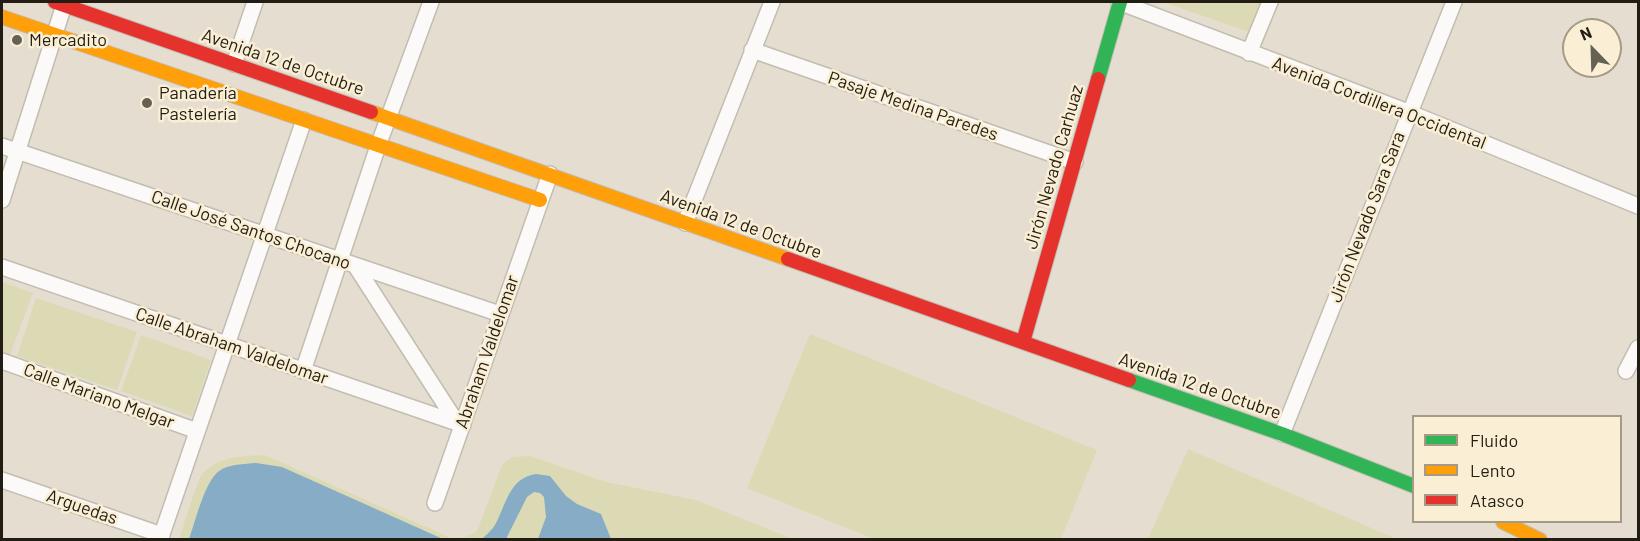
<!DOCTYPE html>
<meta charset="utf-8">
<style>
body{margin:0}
#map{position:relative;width:1640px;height:541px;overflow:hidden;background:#e5ded0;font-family:Barlow,sans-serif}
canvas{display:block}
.frame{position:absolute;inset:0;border:3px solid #211d13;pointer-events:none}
.legend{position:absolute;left:1412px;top:415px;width:210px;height:108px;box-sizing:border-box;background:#faefd5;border:2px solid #a39b87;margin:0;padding:8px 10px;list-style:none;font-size:18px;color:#211d13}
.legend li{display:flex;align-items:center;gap:12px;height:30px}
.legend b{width:30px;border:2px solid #a39b87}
.north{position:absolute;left:1562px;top:18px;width:60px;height:60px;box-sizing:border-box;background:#faefd5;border:2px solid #a39b87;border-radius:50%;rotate:337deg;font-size:16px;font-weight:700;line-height:24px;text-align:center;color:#211d13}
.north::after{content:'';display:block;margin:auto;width:21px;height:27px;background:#666155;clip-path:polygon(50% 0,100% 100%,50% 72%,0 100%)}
</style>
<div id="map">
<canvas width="1640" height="541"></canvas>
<div class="frame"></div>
<ul class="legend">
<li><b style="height:8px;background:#30b455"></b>Fluido</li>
<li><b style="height:8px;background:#ff9f0a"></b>Lento</li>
<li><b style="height:8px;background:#e5322d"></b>Atasco</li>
</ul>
<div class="north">N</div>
</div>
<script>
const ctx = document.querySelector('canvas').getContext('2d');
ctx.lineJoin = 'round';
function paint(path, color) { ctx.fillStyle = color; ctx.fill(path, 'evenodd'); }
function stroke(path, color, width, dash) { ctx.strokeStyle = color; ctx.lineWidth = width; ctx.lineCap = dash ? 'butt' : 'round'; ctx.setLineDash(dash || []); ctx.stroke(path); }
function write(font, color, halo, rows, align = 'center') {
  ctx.font = font + ' Barlow,sans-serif'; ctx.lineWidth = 5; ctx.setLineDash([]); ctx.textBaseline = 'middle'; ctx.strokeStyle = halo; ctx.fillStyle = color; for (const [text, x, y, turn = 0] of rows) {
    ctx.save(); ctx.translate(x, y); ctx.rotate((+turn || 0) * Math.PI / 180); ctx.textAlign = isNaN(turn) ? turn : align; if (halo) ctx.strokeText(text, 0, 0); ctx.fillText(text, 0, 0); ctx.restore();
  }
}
paint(new Path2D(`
 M1163,2h98l-12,30z
 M2,282l31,11 -23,62 -8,-3z
 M36,298l101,34 -20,58 -100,-34z
 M810,334l287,116 -36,89h-187l-127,-51z
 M141,335l70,25 -19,56 -71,-25z
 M1188,449l209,90h-249z
 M265,455l186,83 14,-1 12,-6 25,-66 10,-8 18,-1 76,26 90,18 97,39 -614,1c4,-13 18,-60 24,-67 16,-17 41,-17 62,-18z`), '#dcdab4');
paint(new Path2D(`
 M256,463l26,4 161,72h-254c7,-19 15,-56 30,-68 9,-7 26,-7 37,-8z
 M536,474l14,2 16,20 11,8 24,10 10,25h-73l8,-22 -2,-20 -4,-4 -6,-1 -7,5 -21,42h-24c4,-4 10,-9 13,-14 11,-20 14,-47 41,-51z`), '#87acc5');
const street = new Path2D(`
 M1119,2l289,110 230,94
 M752,50l323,112
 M1249,53l21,-51
 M234,64l21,-62
 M2,146l498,168
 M2,200l62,-195
 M685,223l87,-221
 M355,265l102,158
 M2,267l461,158
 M2,361l195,70
 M303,371l75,-225 53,-144
 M1626,371l12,-23
 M1282,434l172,-432
 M2,480l160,55
 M435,503l115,-329
 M160,540l144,-420`);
const fast = new Path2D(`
 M1098,79l22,-77
 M1129,380l153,54 132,52`);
const slow = new Path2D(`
 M2,17l538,183
 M371,112l417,147
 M1503,522l37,18`);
const jam = new Path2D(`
 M55,2l316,110
 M788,259l341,121
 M1023,342l75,-263`);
stroke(street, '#c2bdb2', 18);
stroke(fast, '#c2bdb2', 16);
stroke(slow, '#c2bdb2', 16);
stroke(jam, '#c2bdb2', 16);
stroke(street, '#fbfaf8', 15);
stroke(fast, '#30b455', 14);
stroke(slow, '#ff9f0a', 14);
stroke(jam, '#e5322d', 14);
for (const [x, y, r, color] of [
 [17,40,6,"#666155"],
 [147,103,6,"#666155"]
]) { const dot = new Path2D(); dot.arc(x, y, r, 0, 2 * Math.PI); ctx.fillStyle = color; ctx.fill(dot); stroke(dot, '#faefd5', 2); }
write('18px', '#211d13', '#faefd5', [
 ["Mercadito",29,40],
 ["Panadería",159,93],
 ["Pastelería",159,114]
], 'left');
write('18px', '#211d13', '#faefd5', [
 ["Avenida 12 de Octubre",283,62,19],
 ["Avenida Cordillera Occidental",1379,103,21],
 ["Pasaje Medina Paredes",913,106,19],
 ["Jirón Nevado Carhuaz",1054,167,-74],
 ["Jirón Nevado Sara Sara",1367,217,-69],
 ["Avenida 12 de Octubre",741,224,20],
 ["Calle José Santos Chocano",251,230,19],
 ["Calle Abraham Valdelomar",232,346,19],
 ["Abraham Valdelomar",487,352,-71],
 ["Avenida 12 de Octubre",1200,386,19],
 ["Calle Mariano Melgar",99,396,20],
 ["Arguedas",82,507,19]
]);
</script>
